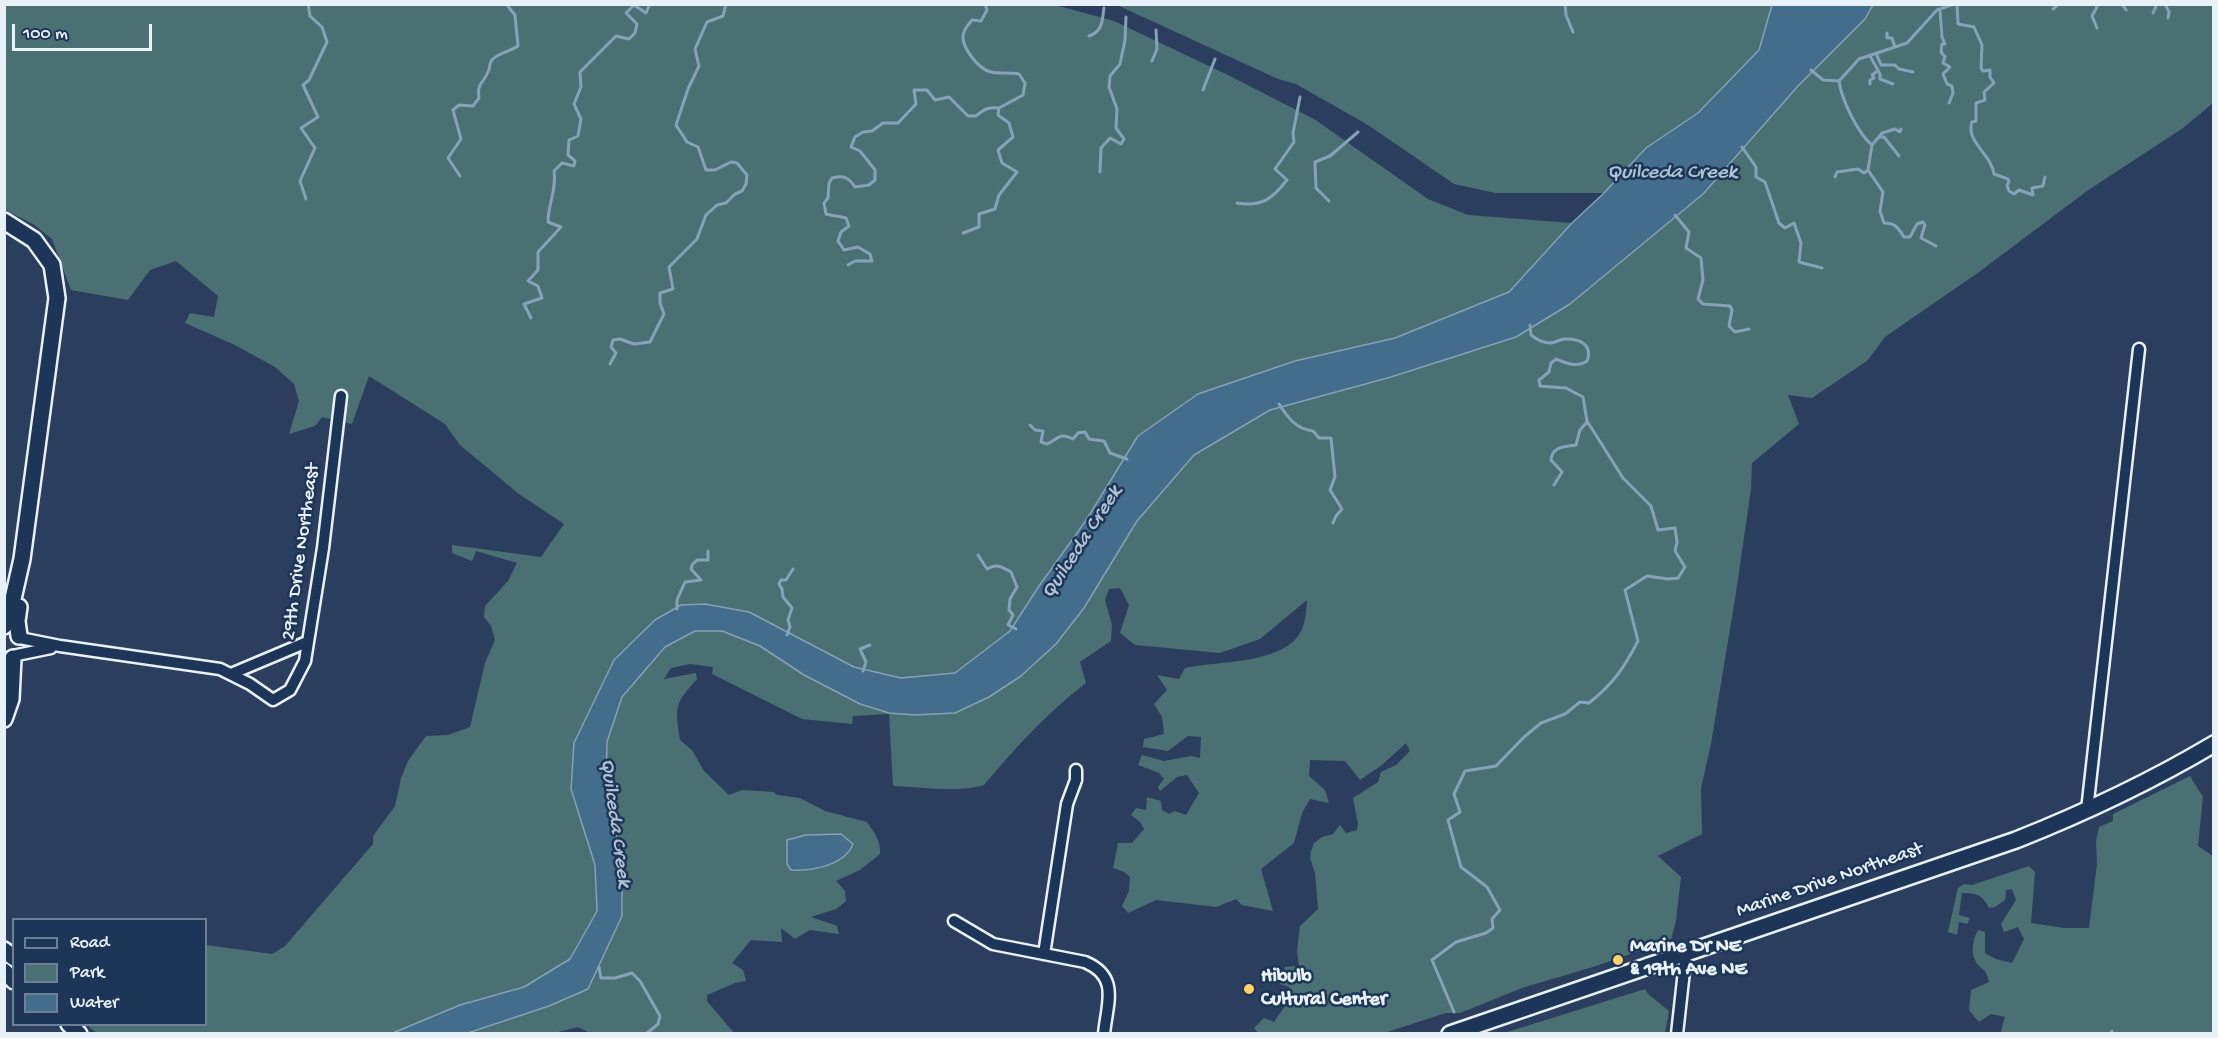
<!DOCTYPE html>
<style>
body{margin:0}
#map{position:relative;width:2218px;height:1038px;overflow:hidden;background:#2c3e5e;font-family:"Gochi Hand",sans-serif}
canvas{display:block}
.frame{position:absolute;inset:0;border:6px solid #e8f1f8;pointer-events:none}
.legend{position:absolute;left:12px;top:918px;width:195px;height:108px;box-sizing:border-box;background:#1d3557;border:2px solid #6e8097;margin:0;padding:8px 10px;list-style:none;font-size:18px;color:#e8f1f8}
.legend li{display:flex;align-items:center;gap:12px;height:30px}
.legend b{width:30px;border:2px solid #6e8097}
.scale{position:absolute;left:12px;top:24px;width:140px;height:27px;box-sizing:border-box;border:3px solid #e8f1f8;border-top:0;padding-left:8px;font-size:18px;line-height:21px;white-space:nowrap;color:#e8f1f8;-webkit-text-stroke:4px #1d3557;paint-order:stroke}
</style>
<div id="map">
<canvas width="2218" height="1038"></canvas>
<div class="frame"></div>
<ul class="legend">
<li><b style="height:8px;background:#1d3557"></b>Road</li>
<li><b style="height:16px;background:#4a7073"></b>Park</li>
<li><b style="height:16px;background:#446d8c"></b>Water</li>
</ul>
<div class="scale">100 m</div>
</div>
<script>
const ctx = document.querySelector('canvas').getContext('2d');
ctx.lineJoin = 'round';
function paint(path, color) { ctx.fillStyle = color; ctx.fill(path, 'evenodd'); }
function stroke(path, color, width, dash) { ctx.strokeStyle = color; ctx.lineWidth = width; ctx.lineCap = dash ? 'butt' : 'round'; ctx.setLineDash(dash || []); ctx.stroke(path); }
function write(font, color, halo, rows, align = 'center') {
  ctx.font = font + ' "Gochi Hand",sans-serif'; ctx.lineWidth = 5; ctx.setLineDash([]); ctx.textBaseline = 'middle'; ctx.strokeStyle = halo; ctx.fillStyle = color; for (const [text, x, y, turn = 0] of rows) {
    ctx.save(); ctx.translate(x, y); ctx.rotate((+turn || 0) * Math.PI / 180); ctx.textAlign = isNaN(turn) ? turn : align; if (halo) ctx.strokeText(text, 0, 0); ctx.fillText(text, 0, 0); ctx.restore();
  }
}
paint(new Path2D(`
 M4,5h1051l59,16 114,54 86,44 114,80 40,16 104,8 -63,69 -114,46 -100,23 -97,33 -59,42 -54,86 -46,64 -29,45 -55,42 -54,5 -47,-11 -105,-55 -94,8 -84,169 24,76 2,46 -27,48 -46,28 -64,18 -67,28h-296l-8,-6v-2l117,-1v-79l66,9 13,-8 88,-102v-8l22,-30 6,-28 7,-17 18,-25 22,-1 22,-8 15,-64 10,-23 -4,-14 -7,-9 1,-11 23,-25 9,-18 -41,-12 -4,10 -20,-8v-8l89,12 23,-33 -45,-30 -59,-49 -15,-21 -76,-48 -17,48 -30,-7 -7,9 -26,8 10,-33 -5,-17 -19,-17 -40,-22 -50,-22 5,-10 24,4 4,-21 -42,-35 -26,9 -22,30 -57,-10 -19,-51 -19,-15 -28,-14z
 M1117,5h655l-13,45 -61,63 -52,35 -42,45h-108l-42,-9 -86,-59 -72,-41 -18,-5z
 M1873,5h340v98l-30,25 -96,63 -108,81 -94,65 -18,24 -55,37 -24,-3 11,29 -47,39 -1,26 -16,110 -24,145 -10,44 1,46 -44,22 23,21 -5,44 -5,19 -75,26 -74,22 -62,25h-14l-62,20h-126l-4,-5 10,-10 10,4 16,-23 -1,-12 -9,-3 5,-17 14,-1 -2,-15 3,-25 18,-17 -3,-36 -5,-15 1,-7 3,-8 8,-6 11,-3 7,-9 6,8 11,-3 1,-6 -5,-26 25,-16 3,-10 15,-7 14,-14 -4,-8 -24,22 -22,15 -15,-19 -35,-1 -1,16 16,14 4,13 -19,-4 -8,14 -8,30 -33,26 12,42 -31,-6 -6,-6 -20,8 -60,-7 -28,13 -6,-7 7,-15 1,-14 -6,-5 -11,-4 5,-25h14l12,-14 -4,-7 -9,-7 5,-7 10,2 1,-13 14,4 1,9 7,4 6,-3 11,4 13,-22 -12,-18 -10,2 -17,14 -2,-4 6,-8 -5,-6 -21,-8 4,-10 22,6 27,-5 9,2 1,-21 -13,-1 -20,15 -25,-4 1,-8 20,-5 -2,-17 -8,-13 13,-14 -10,-15 22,4 6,-11c33,-7 92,-4 113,-32 8,-11 8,-24 9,-36l-47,39 -40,14 -85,-8 -15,-12 9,-28 -9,-17 -11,1 -4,11 7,25 -1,16 -31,21 6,21c-38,29 -71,65 -102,102 -26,8 -64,2 -91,1l-4,-72 -36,2 -1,8 -50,-5 -90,-45 1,-7 -23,-3 -19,4 -7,11 32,-6 1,6c-23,26 -22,27 -17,61l12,10 12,21 25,24 13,-5 32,2 3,3 23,3 25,13 42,11c7,11 14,18 13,32l-20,16 -24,11 9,10 1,10 -10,8 -25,8 26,9 2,8 -29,-4 -15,9 -14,-11 1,14 -31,-2 -19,23 11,7 3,11 -11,2 -28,12v6l27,32 -142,1 -14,-7 -24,6 -86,1 81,-28 39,-17 34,-73v-51l-16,-80 1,-43 15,-45 43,-50 30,-16h27l38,15 44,29 56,29 30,9 25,2 40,-2 101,-69 28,-36 53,-87 57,-66 76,-45 121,-33 125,-40 13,-9 269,-242 67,-67z
 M2190,776l13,21 -5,49 15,10v177l-213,1 5,-17 -14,-3 -12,8 -10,-12 2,-20 18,-8c-3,-16 -7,-10 -13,-20 -6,-10 -3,-23 2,-32l7,2v21l11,6 16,4 12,-24 -6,-12 -14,5 -3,-8 15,-24 -4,-11 -6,1 -1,10 -10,7 -6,1c-6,-13 -13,-15 -27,-15l-3,22 11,3 -3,6 -8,-2 -2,13 -9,-3 10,-44 6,-4 8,1 57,-19 6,6 -4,51 33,5h25l8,-64 -1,-23 3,-14 14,-6v-7z
 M1645,989l3,5 21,17 -4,22h-161z`), '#4a7073');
const water = new Path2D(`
 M1772,5h101l-8,14 -67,67 -95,108 -133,110 -54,33 -125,40 -121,33 -76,45 -57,66 -53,87 -28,36 -35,32 -32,21 -34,16 -40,2 -26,-2 -29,-9 -56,-29 -44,-29 -38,-15h-27l-30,16 -43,50 -15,45 -1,43 16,80v51l-34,73 -39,17 -81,27h-75l67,-28 64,-18 46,-28 27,-48 -2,-46 -24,-76 3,-46 40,-83 41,-40 26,-15 24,-1 44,8 105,55 47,11 54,-5 55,-42 29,-45 46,-64 53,-86 60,-42 97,-33 100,-23 114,-46 63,-69 32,-30 42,-45 52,-35 61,-63z
 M841,834l12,10c-9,22 -41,27 -62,26l-4,-6v-24l19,-5z`);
paint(water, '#446d8c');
stroke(water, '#86a2b7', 1.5);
stroke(new Path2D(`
 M1565,4l1,11 7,17
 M1957,4l1,20 16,3 8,18 -1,23 2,3 7,-1v7l4,6 -10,9 1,8 -9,3v18l-4,1c-7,19 20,33 22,52l14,5 1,3 -2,3 2,6 5,3 5,-4 14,5 -1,-7 11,-2 2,-9
 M2096,4l1,3 -5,9 5,12
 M2122,4l4,6
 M2165,4l4,8 -1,6
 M2053,9l6,-5
 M1940,10l2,27 3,7h-3l-1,8 4,5 -2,6 7,4 -7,7 4,10 5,2 1,7 -4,10
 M2153,13l4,-9
 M1887,33v5h5l3,9
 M1089,36c14,-5 13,-15 15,-28
 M1876,53l5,12h14l4,4 14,3
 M1870,56l10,18v5l13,5
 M1152,61l5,-12 -1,-19
 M1811,70l12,10 16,1 20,-22 48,-16 30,-33 17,-6
 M1839,81c2,17 19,53 33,64l-4,25 15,22 -3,19 4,12c12,0 14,5 20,14h6l7,-13 6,-2 2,3 -4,13 15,8
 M1870,84v-4l4,-2 -2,-3 4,-3
 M1203,90l12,-31
 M1880,137h4l15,19
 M1872,145l10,-12 13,-4 5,3 1,-3
 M1742,147l14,20v10l9,5 14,41 6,5 9,-5 7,20 -2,19 23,6
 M1100,172l1,-24 9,-10 11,6 3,-5 -8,-11 1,-19 -8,-22 1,-11 10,-12 5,-24 1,-23
 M460,176l-12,-18 13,-19 -8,-29 6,-5 14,1 6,-8c-2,-16 4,-14 9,-26 3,-5 0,-9 5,-13 6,-6 18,-8 25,-13l-3,-31 -9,-11
 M1835,177l2,-5 21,-3 6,4 4,-3
 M306,199l-6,-18 15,-33 -14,-20 17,-11 -15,-32 6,-5 18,-38 -5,-15 -12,-11 -2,-12
 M1329,201l-13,-13 -1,-26 15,-6 28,-24
 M1237,203c25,4 35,-4 50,-23l-12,-11 19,-27 -1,-9 7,-36
 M1675,215l14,17 -3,16 15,10 2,22 -5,19 5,5 27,2 2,4 -3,16 6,6 14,-3
 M963,233l16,-6v-13l16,-5 4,-14 18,-23 -15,-9 -4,-13 15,-13 -4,-14 -11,-8 1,-7 24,-13 2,-12 -6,-9c-10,-2 -22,0 -28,-2 -13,-3 -32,-27 -27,-40 1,-4 5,-8 8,-12l9,1 6,-11 -2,-6
 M848,265l7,-4h17l-2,-7 -12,-7 -14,3 -6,-9 3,-9 8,-6 -3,-8 -20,-4 -2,-11 4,-5 1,-15 3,-5c12,-3 16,-1 23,9l14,-2 6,-5v-10l-15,-19 -9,-4 4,-10 8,-5 9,-1 11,-8h15l18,-19 -2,-14h13l8,10 14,-3 19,19h8c8,-7 12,-9 23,-8
 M531,318l-7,-14 18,-6 -4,-12 -10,-5 10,-11v-18l23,-25 -13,-5c0,-19 9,-32 6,-51l8,-8 12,3 1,-5 -7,-6 1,-15 9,-4 3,-17 -7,-15 7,-17 -1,-15 36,-36 13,3 6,-6 2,-9 -11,-11 8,-8 12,8 4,-9
 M610,364l6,-11 -5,-6 2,-7 7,-1 14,5 16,-2 14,-28 -4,-11v-10l13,-4 -4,-22 28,-28 9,-24 11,-10 9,-2 9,-9 7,-3 4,-7 1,-9 -10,-12 -6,-1 -16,8h-9l-8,-23 -11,-5 -11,-17 12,-36 11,-23 -4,-17 12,-27 16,-6 3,-12
 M1279,404c9,14 17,25 34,27l6,7h12l4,39 -5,13 12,19 -6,7 -3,7
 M1030,425l5,5 8,1 -2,11 6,2c12,-5 11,-12 26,-5l5,-6 7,-1 4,7 15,2 6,12 17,6
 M1554,485l8,-13 -11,-12c1,-14 14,-13 25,-15l4,-15 7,-8
 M978,555l9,14c10,-6 15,-2 24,3l6,15 -7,12 -1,11 4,5 -5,10 8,4
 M677,609v-9l8,-18 16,-2 -10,-11 1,-4 5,-5h11v-9
 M787,635l3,-8 -2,-7 4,-12 -9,-11 -1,-8 -3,-5 2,-4h5l7,-11
 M863,671l3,-9 -6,-13 10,-4
 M599,967l2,11h14l17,-5 8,8 20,35 -2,8 -12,10
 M1454,1012l-22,-52 24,-18 30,-9 7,-5 -1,-9 8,-9 -13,-23 -26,-20 -13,-47 12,-8 -6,-18 11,-23 31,-5 28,-29 17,-14 24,-9 15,-12 9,1c24,-19 35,-35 49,-62l-13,-51 22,-14 21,3 10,-1 7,-11 -10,-16 2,-9 -2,-14 -17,2 -7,-24 -28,-28 -36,-57 -4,-24 -17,-9 -26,-2 -1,-6 10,-8 2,-9 5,-4c10,4 21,9 31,2 6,-16 -7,-23 -23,-22 -5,1 -10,4 -14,4 -6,0 -14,-4 -19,-8l-1,-10
 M2110,1034l2,-3`), '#86a2b7', 3);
const street = new Path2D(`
 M20,638l40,8 160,23 30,15 23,16 17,-10 15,-29 18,-113 18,-152
 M17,655l34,-7
 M231,674l76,-32
 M2087,810l52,-461
 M954,921l39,23 92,18c35,15 22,41 19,72
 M1044,954l23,-150 9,-24v-10
 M1677,1034l9,-81`);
const secondary = new Path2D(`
 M4,221l30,19 18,25 5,33 -35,261 -12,53 -6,14
 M19,636l-2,-15 2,-14
 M4,719l7,-20 2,-41
 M4,950l10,8
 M4,971l10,10
 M69,1024l10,10
 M1450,1034l566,-194c68,-27 134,-58 198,-96`);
stroke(street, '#e8f1f8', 15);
stroke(secondary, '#e8f1f8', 20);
stroke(street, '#1d3557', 10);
stroke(secondary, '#1d3557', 15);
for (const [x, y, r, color] of [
 [1618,960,6,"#ffd166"],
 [1249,989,6,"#ffd166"]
]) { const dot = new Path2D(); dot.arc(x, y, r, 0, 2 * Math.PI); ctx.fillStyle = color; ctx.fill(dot); stroke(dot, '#1d3557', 2); }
write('20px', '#e8f1f8', '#1d3557', [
 ["29th Drive Northeast",302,552,-82],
 ["Marine Drive Northeast",1830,881,-19]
]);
write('bold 20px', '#e8f1f8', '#1d3557', [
 ["Marine Dr NE",1630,948],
 ["& 19th Ave NE",1630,971],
 ["Hibulb",1261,978],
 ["Cultural Center",1261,1001]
], 'left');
write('italic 21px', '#afc3d2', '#1d3557', [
 ["Quilceda Creek",1672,174],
 ["Quilceda Creek",1083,543,-57],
 ["Quilceda Creek",614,823,82]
]);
</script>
